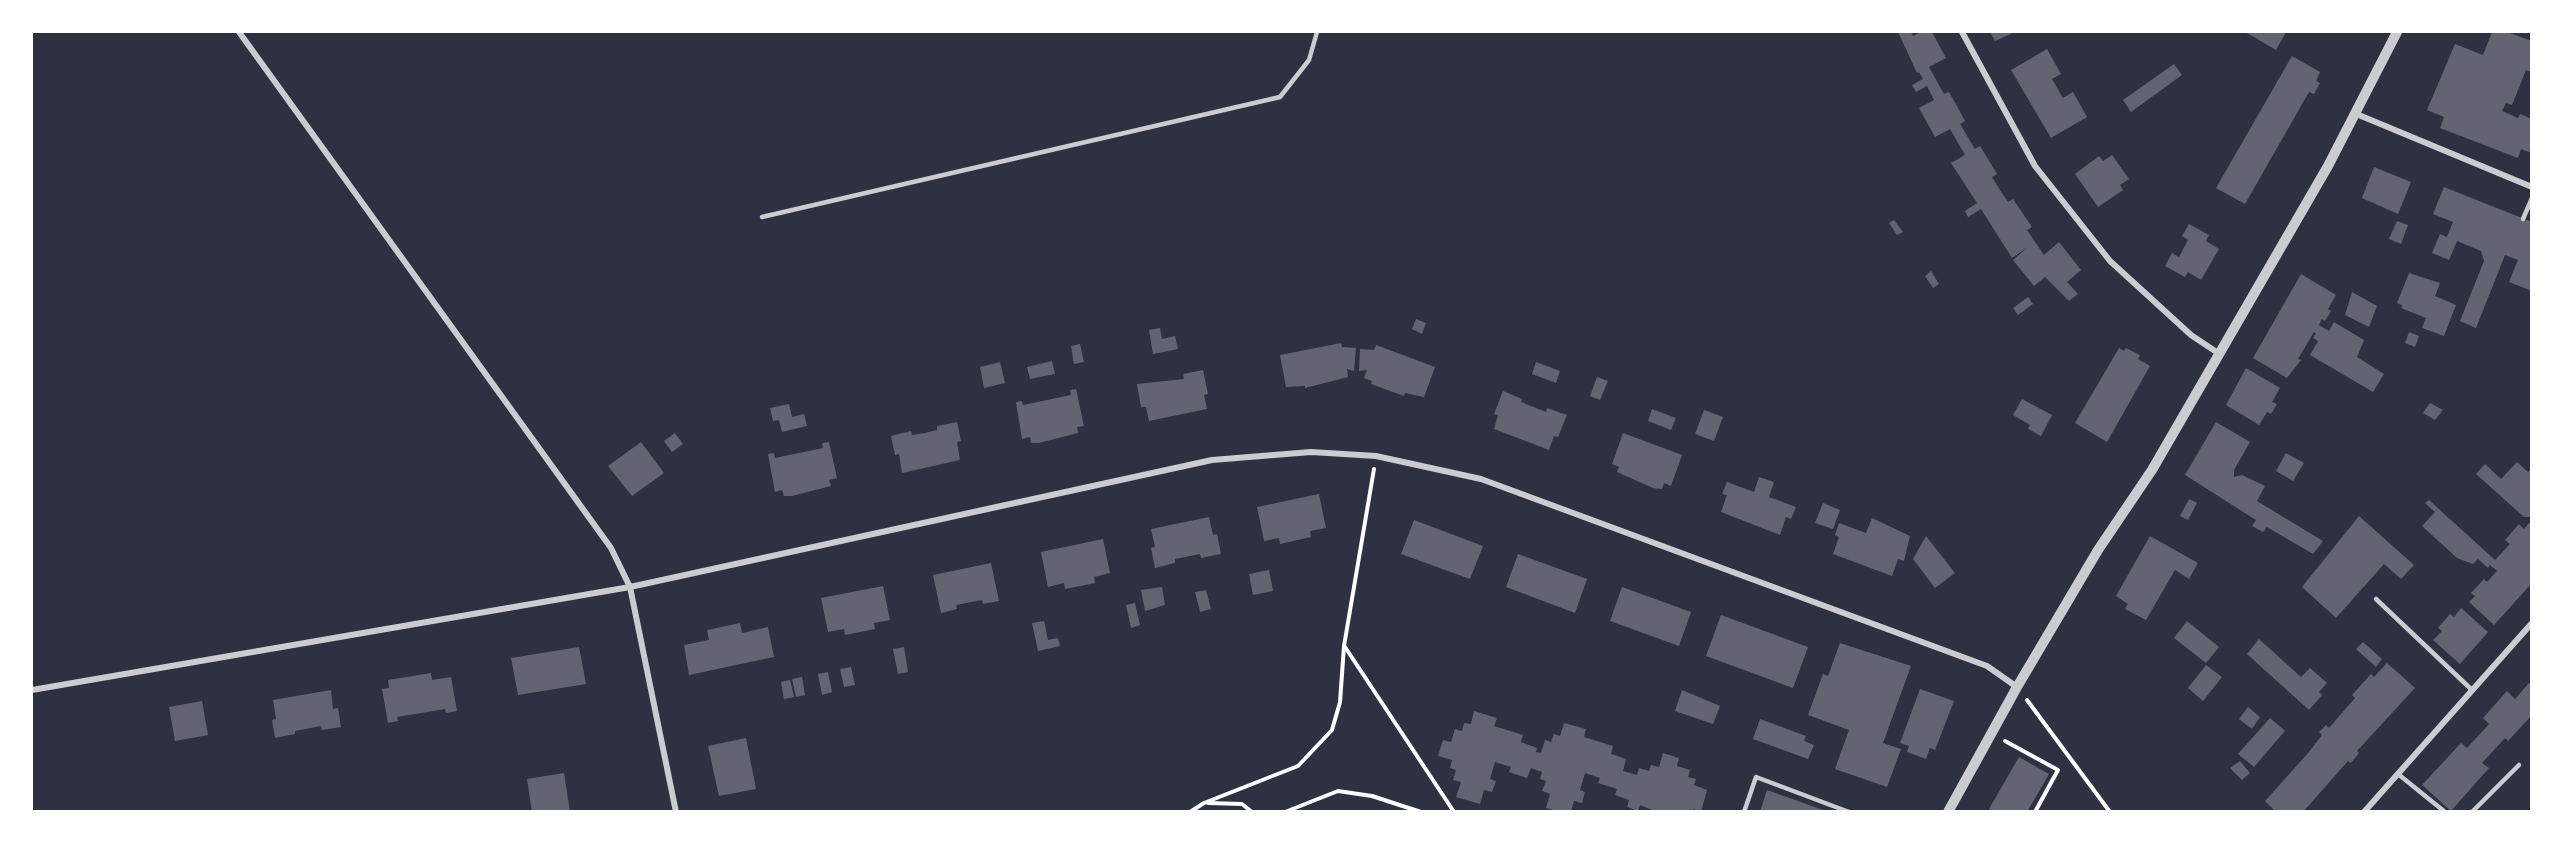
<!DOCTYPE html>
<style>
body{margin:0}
#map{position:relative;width:2563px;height:843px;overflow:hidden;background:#2d3142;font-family:"Roboto Condensed",sans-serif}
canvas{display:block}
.frame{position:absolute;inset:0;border:33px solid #fff;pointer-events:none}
</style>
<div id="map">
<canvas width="2563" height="843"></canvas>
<div class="frame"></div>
</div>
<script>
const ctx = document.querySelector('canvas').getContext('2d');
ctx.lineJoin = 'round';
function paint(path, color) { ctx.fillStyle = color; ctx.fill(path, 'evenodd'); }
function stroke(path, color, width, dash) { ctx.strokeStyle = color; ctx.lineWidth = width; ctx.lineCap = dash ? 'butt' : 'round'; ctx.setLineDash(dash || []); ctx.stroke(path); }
paint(new Path2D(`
 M1898,32h13l2,4 8,-4h11l14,26 -17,9 15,27 5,-2 8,14 8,15 -5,3 15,25 5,-3 17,28 -5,3 8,13 8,12 5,-3 19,28 -5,3 17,25 15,-13 22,28 -14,12 11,12 -9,7 -24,-24 -11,9 -21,-26 15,-13 -16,11 -31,-49 -13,8 -3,-6 12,-8 -26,-40 14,-8 -15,-26 -15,8 -16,-29 15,-8 -7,-14 -11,6 -4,-7 11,-6 -4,-7 -2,1z
 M1990,32h25l-20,9z
 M2248,32h38l-10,18 -29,-17z
 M2492,32h15l25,9v31l-6,-2 -14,35 -6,-2 -4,8 16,7 2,-4 12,5v34l-11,-4 -3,9 -78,-30 4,-11 -17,-7 28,-66 28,11z
 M2047,49l14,25 -9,5 11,19 10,-6 14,25 -36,21 -40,-68z
 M2292,56l28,16 -4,9 4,2 -6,11 -5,-2 -64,112 -29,-16z
 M2174,64l8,11 -51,37 -8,-12z
 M2112,155l17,24 -9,6 3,5 -25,17 -23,-33 24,-18 4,5z
 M2374,167l37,15 -13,32 -36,-16z
 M2444,187l88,35v69l-23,-9 9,-22 -13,-5 -29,73 -16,-7 24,-60 -3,-10 -24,-10 -8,19 -17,-7 8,-19 7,3 6,-15 -20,-8z
 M1894,220l9,12 -6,3 -8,-12z
 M2397,221l11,4 -7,19 -12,-5z
 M2189,224l20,11 -3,6 13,8 -18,31 -13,-8 -3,5 -20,-11 7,-13 7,4 9,-17 -6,-4z
 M1931,271l8,13 -6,4 -8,-12z
 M2409,273l31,10 -5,13 21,9 -12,31 -22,-8 4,-10 -25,-10 2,-2 -6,-3z
 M2301,274l35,21 -8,14 3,2 -6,10 -3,-2 -3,6 10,6 5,-9 30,18 -7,17 27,17 -11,18 -63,-37 8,-14 -5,-3 3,-5 -2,-1 -16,27 3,1 -14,18 -34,-20z
 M2352,292l25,14 -8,21 -24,-12z
 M2028,297l5,7 -15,11 -5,-7z
 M1416,319l10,4 -4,11 -10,-5z
 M1160,328l2,11 13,-3 3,13 -25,5 -4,-24z
 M2409,332l10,4 -4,11 -10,-4z
 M1341,343l1,4 14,1 -2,23 -7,-2 1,8 -43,11v-2l-19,1 -6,-32z
 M1080,344l4,18 -10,2 -3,-18z
 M1376,345l59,22 -11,30 -19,-4 -1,3 -33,-12 1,-3 -8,-3 3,-8 -8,1 1,-22 14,1z
 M2119,348l5,3 2,-3 14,7 -2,4 12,7 -43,76 -32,-19z
 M1052,361l3,13 -25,5 -3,-12z
 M1000,362l5,21 -21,5 -4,-21z
 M1536,362l24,9 -4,12 -24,-9z
 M2246,368l34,20 -8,14 5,2 -6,10 -4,-2 -8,13 -33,-20z
 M1203,370l5,24 -4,1 3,14 -58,12 -3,-14h-5l-4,-23 47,-5 -1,-5z
 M1597,377l11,4 -8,19 -10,-4z
 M1076,389l8,37 -7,1 1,6 -39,10h-8l-1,-6 -8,2 -6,-37 6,-1 1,4 48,-10 -1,-5z
 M1503,391l19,8 -1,3 25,10 1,-4 20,7 -9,22 -4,-1 -5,14 -55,-21 4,-14 -4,-1z
 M2022,399l30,16 -11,21 -13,-7 2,-4 -17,-10z
 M2430,403l13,7 -8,10 -12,-7z
 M789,404l3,13 12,-3 3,12 -25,6 -3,-12 -6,1 -3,-13z
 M1652,409l24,9 -5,12 -23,-9z
 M1704,410l19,7 -9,24 -19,-7z
 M957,422l4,19 -4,1 3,18 -58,13 -3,-19 -4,1 -4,-19 20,-5 1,4 13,-2 12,-3v-4z
 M2216,422l34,20 -16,28v7l8,-2 23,11 -8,15 66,40 -10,13 -46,-27 -4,5 -11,-6 4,-6 -71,-45z
 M675,433l8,11 -11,8 -8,-11z
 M1623,433l59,22 -11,31 -7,-3 -2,6 -9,-1 -36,-16 2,-5 -7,-3z
 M641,442l23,31 -32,23 -24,-30z
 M829,442l8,36 -8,2 2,6 -39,10h-8l-2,-6 -7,2 -7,-38 6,-1 1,5 48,-10 -1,-5z
 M2286,453l18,10 -11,18 -17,-10z
 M2517,462l11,10 4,-4v49h-8l-48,-43 9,-10 16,15z
 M1759,477l15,5 -5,15 27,10 -5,12 -5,-2 -6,18 -59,-23 6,-17 -5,-1 5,-12 27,10z
 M1319,494l7,34 -16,3 1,6 -31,7 -1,-6 -15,3 -7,-34z
 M2189,499l8,4 -9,17 -8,-4z
 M2429,500l66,60 15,-16 -5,-4 14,-16 5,5 8,-9v63l-38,42 -25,-23 6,-6 -4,-3 13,-14 3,3 10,-11 -7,-6 -2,3 -10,-9 -5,5 -16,-6 -35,-32 13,-14 -10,-9z
 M1823,503l17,7 -7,19 -18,-6z
 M2359,516l55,49 -13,14 -17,-15 -48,54 -34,-31z
 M1209,517l4,18 4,-1 4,20 -20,4 -1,-4 -25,5v4l-20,5 -4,-20 4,-1 -4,-18z
 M1872,518l38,18 -6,25 -6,-2 -6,17 -59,-22 6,-17 -4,-2 4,-12 27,10z
 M1414,520l69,26 -13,33 -69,-25z
 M1926,536l29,37 -20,15 -22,-29z
 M2150,536l48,27 -9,16 -14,-9 -29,50 -21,-11 3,-5 -12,-8z
 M1103,539l7,34 -16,4 1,6 -30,6 -1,-6 -16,4 -7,-35z
 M1518,554l69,25 -12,34 -69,-26z
 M991,563l8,38 -16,3 -1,-4 -26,5 1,4 -16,4 -8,-38z
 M1269,570l4,21 -20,4 -4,-21z
 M883,586l7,34 -16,3 1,6 -30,6 -1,-6 -16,3 -7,-34z
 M1162,587l3,18 -20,6 -4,-21z
 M1622,587l69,25 -12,34 -69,-25z
 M1206,590l5,19 -11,3 -5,-20z
 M1135,603l5,22 -9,3 -5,-23z
 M2461,608l27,24 -28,32 -27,-24 9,-9 -4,-3 12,-14 4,3z
 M1721,615l87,32 -15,41 -87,-32z
 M1044,621l4,19 10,-2 2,8 -22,5 -6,-28z
 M2187,621l32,26 -13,16 -32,-25z
 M740,623l2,10 26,-6 6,30 -85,18 -5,-30 25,-5 -2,-10z
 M2259,639l42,38 9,-9 17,15 -8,9 3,3 -13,15 -62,-56z
 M2363,642l19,17 -6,8 -20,-18z
 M1840,643l71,23 -28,77 18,6 -14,38 -52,-18 14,-39 -41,-15 15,-41 5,2z
 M579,647l7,37 -68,11 -7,-37z
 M904,647l4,25 -10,2 -5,-25z
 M2387,663l28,25 -58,63 2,2 -8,10 -3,-2 -45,51h-27l-11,-11 44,-49 13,-17 -3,-3 7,-7 3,3 26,-30 -3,-3 19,-21 3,3z
 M2206,665l16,12 -19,24 -15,-13z
 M851,667l4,18 -11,2 -4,-18z
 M828,672l4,20 -10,3 -4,-21z
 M431,673l1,7 19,-3 6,34 -11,2 -1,-4 -48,8 1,4 -10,2 -6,-34 7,-1 -1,-8z
 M802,677l3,18 -9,2 -4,-18z
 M790,680l4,17 -10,2 -3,-17z
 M2529,683l3,2v30l-24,26 -3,-3 -23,25 7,5 -38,43 -29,-26 39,-42 6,5 22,-24 -6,-6 24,-27 8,8z
 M1920,689l34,12 -19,49 -5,-2 -4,11 -19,-7 2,-6 -9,-3z
 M331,690l2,19 5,-1 3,19 -19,3 -1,-4 -26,5v3l-20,4 -3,-18 4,-1 -3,-19z
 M1682,690l38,16 -7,18 -38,-13z
 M202,701l6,34 -33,6 -6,-34z
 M2248,707l12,10 -8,12 -13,-10z
 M1474,711l23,7 -3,8 29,9 -2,7 16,6 -1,4 5,1 4,-13 6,2 3,-8 6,2 4,-13 22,6 -2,8 29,9 -2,8 15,5 -3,12 14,4 2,-7 10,3 2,-6 8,2 4,-14 16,5 -2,8 13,4 -2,7 8,2 -2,6 13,5 -6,22 -8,-3 -1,3h-35l-17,-7 -2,6 -11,-4 2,-7 -14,-5 2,-6 -19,-6 2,-5 -15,-5 -5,17 5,2 -3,11 -8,-2 -3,11h-12l-13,-4 4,-14 -8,-3 4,-10 -6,-2 2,-7 -11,-4 -4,10 -18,-6 2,-5 -16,-5 -5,17 6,2 -4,11 -8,-2 -4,14 -24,-7 5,-15 -8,-2 3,-10 -6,-2 2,-8 -14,-4 5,-16 8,2 4,-13 7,2 2,-8 7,1z
 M2270,718l15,13 -31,36 -16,-13z
 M1760,719l46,17 -2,5 10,4 -6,14 -55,-20z
 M746,738l10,51 -37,7 -11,-50z
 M2019,757l30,17 -22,38h-34l-4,-3z
 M2240,761l10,12 -8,7 -12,-12z
 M564,773l6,39h-38l-5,-33z
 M1767,790l59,21v1h-66z`), '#626471');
stroke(new Path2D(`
 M1345,647l109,165
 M2027,700l83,112
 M2005,741l53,29 -23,42
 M1208,803l34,1 10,8
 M1190,812l14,-9 94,-37 34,-36 8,-28 4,-56 30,-177
 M1285,812l53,-21 34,5 49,16`), '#fff', 4);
stroke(new Path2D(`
 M762,217l518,-120 29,-37 8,-28
 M2523,219l9,-21
 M2376,599l96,91
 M2398,774l47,38
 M1744,812l12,-35 93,35
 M2472,812l47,-47`), '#caccd0', 4.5);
stroke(new Path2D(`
 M239,32l372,516 19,39 46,225
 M1962,32l73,134 75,95 81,74 27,18
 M2354,113l178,74
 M32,690l598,-103 582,-127 99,-8 65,4 105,23 506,187 30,21
 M2364,812l168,-189`), '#caccd0', 6);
stroke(new Path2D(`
 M1948,812l69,-125 81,-137 54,-80 176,-304 69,-134`), '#caccd0', 10);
</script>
